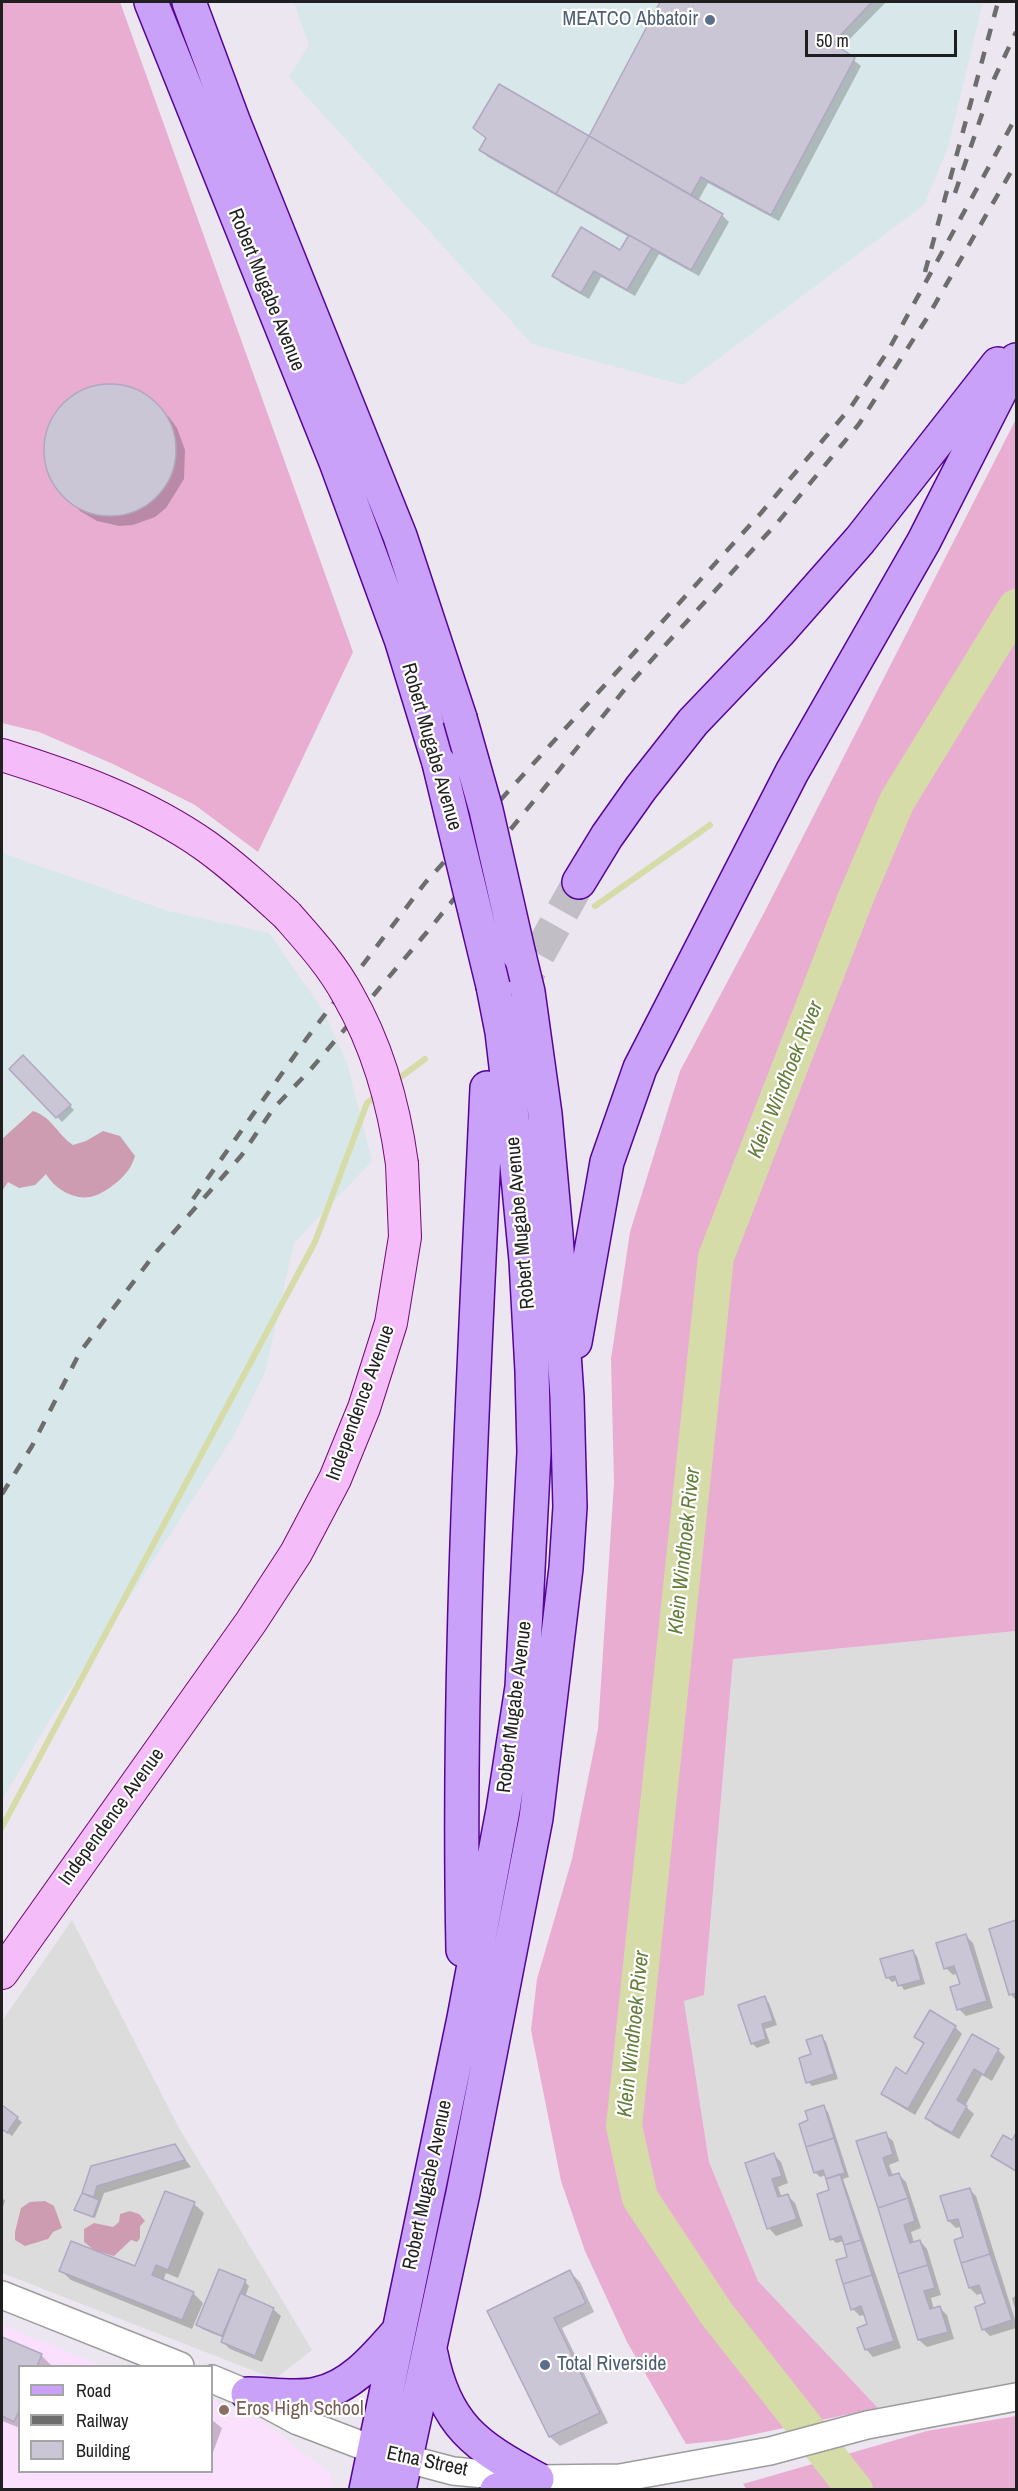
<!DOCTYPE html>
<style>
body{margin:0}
#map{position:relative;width:1018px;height:2491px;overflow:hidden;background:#ebe6f0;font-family:"Archivo Narrow",sans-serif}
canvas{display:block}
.frame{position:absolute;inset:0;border:3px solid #1f1f1f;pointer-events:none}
.legend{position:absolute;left:18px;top:2365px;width:195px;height:108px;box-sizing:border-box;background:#fff;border:2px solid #a5a5a5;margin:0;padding:8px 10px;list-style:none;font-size:18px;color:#1f1f1f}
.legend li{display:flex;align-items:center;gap:12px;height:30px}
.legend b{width:30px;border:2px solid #a5a5a5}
.scale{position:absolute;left:805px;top:30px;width:152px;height:27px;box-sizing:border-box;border:3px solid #1f1f1f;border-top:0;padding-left:8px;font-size:18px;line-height:21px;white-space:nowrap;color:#1f1f1f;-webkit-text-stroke:4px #fff;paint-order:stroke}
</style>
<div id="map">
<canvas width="1018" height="2491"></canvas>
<div class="frame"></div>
<ul class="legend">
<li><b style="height:8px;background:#c9a1f9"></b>Road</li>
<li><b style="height:8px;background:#6d6d6d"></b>Railway</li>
<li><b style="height:16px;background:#cbc6d6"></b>Building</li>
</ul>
<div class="scale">50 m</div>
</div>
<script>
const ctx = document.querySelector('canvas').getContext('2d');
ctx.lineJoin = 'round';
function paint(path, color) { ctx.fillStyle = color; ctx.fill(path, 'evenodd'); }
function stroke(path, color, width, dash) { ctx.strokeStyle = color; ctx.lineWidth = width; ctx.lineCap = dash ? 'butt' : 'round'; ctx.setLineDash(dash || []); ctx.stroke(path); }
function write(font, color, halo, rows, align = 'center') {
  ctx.font = font + ' "Archivo Narrow",sans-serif'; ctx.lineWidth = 4.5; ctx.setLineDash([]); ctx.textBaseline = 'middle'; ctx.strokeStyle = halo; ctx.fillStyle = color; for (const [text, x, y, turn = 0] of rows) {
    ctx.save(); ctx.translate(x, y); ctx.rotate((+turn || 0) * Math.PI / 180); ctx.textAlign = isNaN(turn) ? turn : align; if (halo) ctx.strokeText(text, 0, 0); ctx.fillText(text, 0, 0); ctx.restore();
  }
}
paint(new Path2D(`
 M1016,1631v755l-138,22 -120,-127 -49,-119 -25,-162 20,-6 29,-335z
 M72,1920l107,208 133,222 -37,29 -273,-106v-252z`), '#dcdcdd');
paint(new Path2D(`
 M294,2h689l-35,145 -24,58 -241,180 -151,-41 -243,-267 20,-32z
 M2,853l166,58 101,22 55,79 23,51 25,98 -78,82 -29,129 -32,65 -185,286 -46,77z`), '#d8e7e9');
paint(new Path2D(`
 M2,2325l101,41h-83v106h192v-73l50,22 67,52 6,16h-333z`), '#fbe0fe');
paint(new Path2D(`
 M2,2h118l233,650 -95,200 -63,-47 -82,-41 -74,-32 -37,-9z
 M1016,419v1212l-283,28 -29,336 -20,6 25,161 49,119 120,127 -151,32 -41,4 -59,-102 -42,-91 -24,-70 -30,-151 6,-51 35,-120 26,-130 16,-246 -3,-124 19,-127 50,-161 85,-160z
 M1016,2416v73l-269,1 -4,-6 184,-53z`), '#e8add1');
paint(new Path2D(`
 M33,1111c19,6 24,23 40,34l13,-4 17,-10 17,5 15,20c-2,6 -5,13 -9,17 -7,9 -24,22 -36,24 -17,3 -36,-9 -44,-23l-11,11 -16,3 -11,-6 -6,9v-52z
 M45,2201l9,5 8,22 -9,4 -5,7 -23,7 -10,-6v-8l6,-24 9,-6z
 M130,2211l9,3 6,7 -5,5v12l-3,4 -6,-2 -17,16 -20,-6 -10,-8v-13l10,-6 19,4 6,-5 1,-8z`), '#ce9cb0');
paint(new Path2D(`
 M662,2h224l-46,47 21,17 -82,155 -71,-38 -10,18 24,14 7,7 -30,54 -40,-22 -24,42 -34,-19 -12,22 -28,-16 -7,-7 67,-24 8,-15 -141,-80 -8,-7 7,-11 -12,-11 114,10z
 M96,386h22l23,7 28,24 8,11 8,22 -1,29 -18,29 -11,9 -22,8 -14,1 -22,-5 -17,-10 -25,-27 -10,-31v-12l7,-21 7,-11 17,-15z
 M23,1057l51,53 -12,12 -51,-53z
 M1016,1922v78l-5,-5 -21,-65z
 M966,1936l7,7 20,65 -27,8 -7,-7 3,-24 -3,-12 -6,2 -7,-7z
 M913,1952l4,4 8,28 -21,6 -6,-10 -6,2 -5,-5z
 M764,1998l5,5 8,22 -12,4 5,14 -13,5 -5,-5z
 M955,2027l7,7 -47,81 -25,-15 -7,-7 24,-17 17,-31 -8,-8z
 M973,2036l25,14 7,7 -13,24 -10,-6 -17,31 9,8 -15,25 -25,-14 -7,-7z
 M822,2037l4,5 12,37 -26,7 -4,-4 4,-27z
 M2,2107l20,15 -10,14 -10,-7z
 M823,2107l5,5 21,65 -6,2 58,169 -28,9 -7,-8 3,-24 -3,-11 -6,2 -7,-7 -4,-51 -5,-17 -8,2 -4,-4 -1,-48 -5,-16 -6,2 -5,-5 -5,-51z
 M885,2134l8,7 6,20 -10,4 4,11 6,-1 7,7 15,46 -10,4 3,11 6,-2 7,8 14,46 -10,3 3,12 6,-2 7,7 7,24 -27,8 -8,-7 -61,-198z
 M1016,2136v36l-23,-16 20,-14z
 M174,2145l17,22 -87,26 -9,25 -19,-9 16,-42z
 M774,2155l7,7 7,21 -10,4 4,11 6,-2 7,7 8,23 -27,10 -7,-8 -22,-64z
 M969,2189l7,7 40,127v5l-26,8 -7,-7 4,-25 -4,-11 -6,2 -7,-7 -5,-50 -3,-12 -6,2 -7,-7z
 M2,2197l3,4 -3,9z
 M194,2204l10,9 -26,65 -12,-5 -3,8 30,12 10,10 -11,26 -121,-49 -10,-9 75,-3z
 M570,2272l10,10 14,30 -32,16 46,95 -48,23 -10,-9 -61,-125z
 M245,2282l4,4 -4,11 28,12 8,7 -19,46 -32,-13 -7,-7 1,-4 -22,-9 -4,-4z
 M1016,2296v16l-4,-14z
 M2,2339l39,16 10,10 -31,1v62l-18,-7z
 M212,2420l10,8 -10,27z`), '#0003');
stroke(new Path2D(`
 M595,906l115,-81
 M394,1082l31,-23
 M2,1827l313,-585 52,-139 12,-9
 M853,2488l4,2`), '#d6dca7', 6);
stroke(new Path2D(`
 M855,2490l-139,-177 -76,-115 -16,-72 92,-869 140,-360 41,-96 119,-194`), '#d6dca7', 36);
const building = new Path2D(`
 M660,2h212l-39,41 22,15 -84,157 -70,-38 -10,18 -102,-59z
 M499,84l90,52 -33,58 -77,-44 7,-12 -13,-10z
 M589,136l134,78 -32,56 -135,-76z
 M581,227l39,23 9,-15 23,13 -25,42 -33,-19 -13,22 -29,-17z
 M44 450a66 66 0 1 1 132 0a66 66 0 1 1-132 0Z
 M23,1055l48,50 -15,13 -47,-49z
 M1016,1920v73l-7,2 -20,-66z
 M966,1934l21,67 -30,9 -7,-23 10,-3 -6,-18 -10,3 -8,-26z
 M913,1950l8,30 -23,6 -3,-10 -9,2 -6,-19z
 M765,1996l8,25 -11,3 4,15 -15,5 -13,-39z
 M930,2010l26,16 -48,83 -27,-15 15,-27 10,7 18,-31 -10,-6z
 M972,2034l27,15 -15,26 -10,-6 -17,31 10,6 -15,27 -27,-15z
 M822,2035l12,39 -28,9 -7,-25 12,-4 -5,-14z
 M2,2105l16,12 -11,16 -5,-4z
 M824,2105l10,33 -28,9 -7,-23 9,-4 -3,-9z
 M886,2132l7,22 -10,4 6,18 10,-3 9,25 -30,10 -22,-67z
 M1016,2133v38l-25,-15 12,-21 9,5z
 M834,2138l11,35 -19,6 -3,-9 -9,3 -8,-26z
 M175,2144l10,16 -88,26 -3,11 -12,-4 9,-27z
 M774,2153l8,23 -10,3 6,18 10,-3 9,25 -30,10 -22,-66z
 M840,2174l21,66 -17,5 -3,-9 -11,4 -13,-46 12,-4 -3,-11z
 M970,2188l20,66 -29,9 -7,-23 9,-3 -5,-18 -10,2 -8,-25z
 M165,2191l30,11 -27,68 -12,-5 -4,10 42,17 -12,28 -123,-49 12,-30 64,25z
 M82,2193l17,7 -6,17 -19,-7z
 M908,2198l7,23 -11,4 6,18 10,-3 8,25 -30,9 -20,-66z
 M861,2240l11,35 -29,9 -7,-24 11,-3 -3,-12z
 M990,2254l22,66 -30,10 -7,-23 10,-4 -6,-18 -10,3 -8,-25z
 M928,2265l7,23 -11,3 6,18 10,-3 8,26 -30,8 -20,-66z
 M219,2269l27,11 -24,56 -26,-11z
 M570,2270l16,33 -32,15 46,95 -51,24 -62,-126z
 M872,2275l22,66 -29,9 -8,-22 10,-4 -6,-18 -10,4 -8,-26z
 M240,2293l34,15 -19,48 -34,-14z
 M2,2337l40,17 -5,12h-17v43l-6,13 -12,-6z`);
paint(building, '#cbc6d6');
stroke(building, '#b0a8c1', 1.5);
stroke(new Path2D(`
 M515,997l64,-115`), '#c2bec6', 33, [33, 16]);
const tertiary = new Path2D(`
 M2,2295l178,71
 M212,2379l36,15 50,27 76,29 79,21 84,8 83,-1 150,-27 97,-26 149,-28`);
const secondary = new Path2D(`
 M2,755c71,22 143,48 204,91 29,21 55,45 81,69
 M2,1973l249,-351 45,-69 39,-74 29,-71 27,-85 14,-86 -3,-73`);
const primary = new Path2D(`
 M151,2l185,460 65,177 38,124
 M189,2l45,121 166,413 60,182
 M579,882l28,-46 34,-48 52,-66 86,-90 81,-92 138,-176
 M575,1342l32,-180 33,-94 152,-296 132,-231 92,-181
 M463,1950c-6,-287 11,-575 24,-862
 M431,2354c14,71 45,92 106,125
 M248,2394c20,0 50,5 69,0 34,-7 58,-36 80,-61
 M366,2490l98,-472 39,-208 19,-123 12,-235 -2,-81 -6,-111 -13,-134 -11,-94 -9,-46
 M399,2490l64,-297 73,-375 30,-250 4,-61 -3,-110 -11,-162 -11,-121 -17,-122 -9,-37
 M497,2490l40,-11`);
stroke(tertiary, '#9c9c9c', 30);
stroke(secondary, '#740875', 34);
stroke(primary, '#550497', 36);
stroke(tertiary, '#fff', 27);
stroke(secondary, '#f4bcf8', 32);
stroke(primary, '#c9a1f9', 33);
stroke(new Path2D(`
 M955,193l39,-114 22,-47
 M925,272l73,-270
 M193,1199l114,-161 118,-155 336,-370 90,-106 37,-56 128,-234
 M2,1494l30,-48 48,-94 77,-101 84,-95 32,-47 38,-40 116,-137 198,-243 153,-167 81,-98 68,-106 89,-155`), '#6d6d6d', 4.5, [12, 12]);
const secondaryBridge = new Path2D(`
 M287,915c22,25 45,50 61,80 30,52 46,110 54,169`);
const primaryBridge = new Path2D(`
 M460,718l26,92 33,145
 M439,763l54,223`);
stroke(secondaryBridge, '#740875', 34, []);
stroke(primaryBridge, '#550497', 36, []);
stroke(secondaryBridge, '#f4bcf8', 32);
stroke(primaryBridge, '#c9a1f9', 33);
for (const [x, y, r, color] of [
 [710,20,6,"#5c6f8a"],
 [545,2365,6,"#5c6f8a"],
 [224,2410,6,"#8d6e63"]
]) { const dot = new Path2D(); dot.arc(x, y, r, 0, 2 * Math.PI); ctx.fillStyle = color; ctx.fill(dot); stroke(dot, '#fff', 2); }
write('20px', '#4e5e75', '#fff', [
 ["MEATCO Abbatoir",698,20],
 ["Total Riverside",557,2365,"left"]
], 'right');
write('20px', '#1f1f1f', '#fff', [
 ["Robert Mugabe Avenue",266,290,68],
 ["Robert Mugabe Avenue",431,747,74],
 ["Robert Mugabe Avenue",521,1223,-95],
 ["Independence Avenue",361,1403,-70],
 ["Robert Mugabe Avenue",515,1707,-83],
 ["Independence Avenue",112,1817,-54],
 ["Robert Mugabe Avenue",428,2185,-78],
 ["Etna Street",427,2462,12]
]);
write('20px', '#785e54', '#fff', [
 ["Eros High School",236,2410]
], 'left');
write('italic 21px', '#657e3b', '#fff', [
 ["Klein Windhoek River",786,1080,-68],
 ["Klein Windhoek River",685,1551,-84],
 ["Klein Windhoek River",634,2034,-84]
]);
</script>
